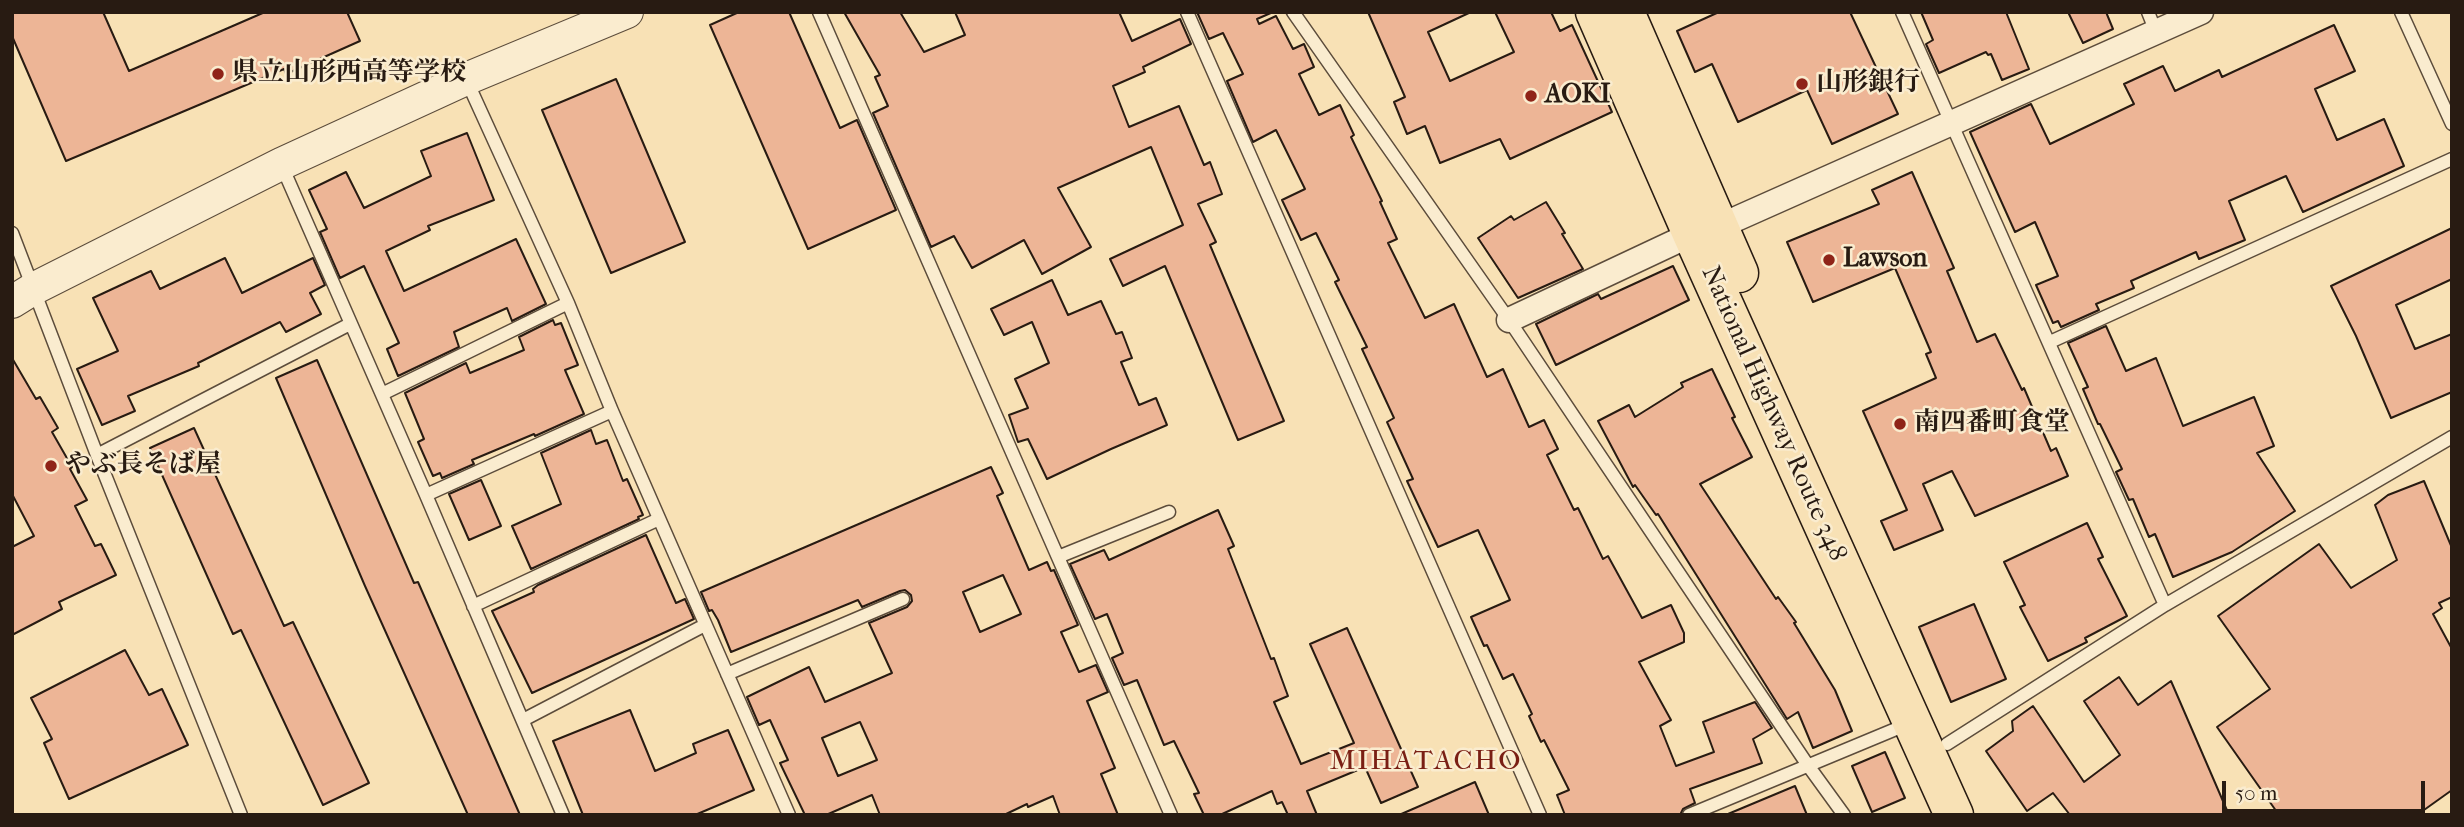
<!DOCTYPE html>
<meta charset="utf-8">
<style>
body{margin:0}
#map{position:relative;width:2464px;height:827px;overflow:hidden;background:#f8e1b5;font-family:"IM FELL French Canon",serif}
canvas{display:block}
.frame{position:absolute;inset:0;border:14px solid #281b12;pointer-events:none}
.scale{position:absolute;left:2222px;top:781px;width:203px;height:32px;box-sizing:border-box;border:4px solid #281b12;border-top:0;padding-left:9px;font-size:21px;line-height:24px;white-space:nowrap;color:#281b12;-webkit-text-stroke:5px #faeccf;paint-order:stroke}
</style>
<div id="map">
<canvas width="2464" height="827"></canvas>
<div class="frame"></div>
<div class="scale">50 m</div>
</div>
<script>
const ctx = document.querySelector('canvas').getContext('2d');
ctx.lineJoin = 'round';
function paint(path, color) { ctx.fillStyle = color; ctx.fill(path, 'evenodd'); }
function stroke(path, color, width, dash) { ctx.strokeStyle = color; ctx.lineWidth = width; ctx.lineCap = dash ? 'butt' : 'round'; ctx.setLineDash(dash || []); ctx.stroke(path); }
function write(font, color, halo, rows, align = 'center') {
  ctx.font = font + ' "IM FELL French Canon","Noto Serif JP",serif'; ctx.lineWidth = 5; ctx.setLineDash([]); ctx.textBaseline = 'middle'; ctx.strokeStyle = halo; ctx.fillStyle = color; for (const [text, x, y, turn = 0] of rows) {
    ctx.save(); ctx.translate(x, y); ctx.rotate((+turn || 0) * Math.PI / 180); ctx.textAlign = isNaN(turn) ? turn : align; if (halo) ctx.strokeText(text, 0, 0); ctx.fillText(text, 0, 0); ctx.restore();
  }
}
const building = new Path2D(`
 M12,12h91l26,59 136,-59h82l13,29 -74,33 -2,-5 -218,92 -54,-125z
 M739,12h50l51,116 17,-8 39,90 -88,39 -98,-224z
 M844,12h56l24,40 41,-17 -10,-23h164l13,29 48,-22 11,25 -48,23 2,5 -32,14 16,41 50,-21 25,59 6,-3 12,32 -24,10 18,38 -6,3 74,176 -46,19 -73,-174 -42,20 -13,-27 73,-34 -32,-78 -93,41 33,59 -49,27 -18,-34 -52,28 -18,-32 -23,11 -58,-134 15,-7 -13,-29 5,-2z
 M1197,12h76l-16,7 2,5 17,-8 17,33 11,-5 10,23 -15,7 20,41 21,-10 14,30 -3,2 31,64 -2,1 17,37 -9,4 37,75 29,-14 33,73 16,-8 26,58 15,-7 14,29 -11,6 27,55 4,-2 25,51 5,-3 34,62 29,-13 13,28v9l-45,20 32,58 -11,6 16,40 38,-14 -11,-30 52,-20 17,26 -19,11 9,24 -72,26 5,14 -12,6 -3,6h-115l-8,-20 12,-5 -25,-50 -3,2 -12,-26 3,-2 -19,-40 -10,5 -16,-34 -3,1 -13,-29 39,-17 -32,-70 -40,17 -31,-66 6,-2 -26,-57 7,-4 -32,-69 5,-2 -32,-65 4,-2 -23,-47 -15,7 -19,-40 23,-11 -29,-59 -23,12 -26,-61 16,-7 -20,-41 -14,6z
 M1368,12h103l-43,20 22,49 64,-29 -19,-40h56l9,19 12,-6 40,87 -102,47 -10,-20 -60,24 -15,-37 -18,8 -13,-32 11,-5z
 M1719,12h131l48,102 -66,30 -25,-54 -69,32 -26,-58 -17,8 -18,-41z
 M1921,12h85l23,57 -27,11 -11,-26 -3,1 -2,-3 -47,21 -13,-29 7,-4z
 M2068,12h38l7,17 -30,14z
 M2334,25l21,46 -40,18 22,51 47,-21 20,47 -101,46 -17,-36 -57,25 16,39 -46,19 -3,-7 -65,29 3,7 -38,16 3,6 -38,17 -3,-6 -5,2 -17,-38 22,-9 -23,-54 -20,10 -45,-100 61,-28 19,40 84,-40 -10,-20 39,-18 12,25 44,-21 3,7z
 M616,79l69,163 -74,31 -69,-163z
 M467,133l27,67 -66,26 2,4 -44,21 18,40 112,-52 30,65 -34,17 -5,-13 -53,24 5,15 -61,29 -11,-27 12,-6 -35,-77 -24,12 -20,-46 7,-3 -18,-39 37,-18 18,36 67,-32 -10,-25z
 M1912,172l42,96 -7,3 30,71 18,-8 27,56 2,-2 27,63 5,-3 12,28 -93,40 -23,-45 -29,13 20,46 -49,20 -13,-29 26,-11 -44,-99 73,-33 -10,-24 5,-2 -36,-84 -82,34 -26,-60 92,-38 -7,-14z
 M1546,202l19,31 -3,1 21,35 -65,29 -40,-60 33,-22 3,4z
 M2452,228v51l-56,26 19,44 37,-15v58l-61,26 -35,-82 -25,-50z
 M225,258l17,35 71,-35 12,27 -15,8 11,21 -35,18 -6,-10 -82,41 1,3 -71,30 7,15 -33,14 -25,-56 41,-18 -25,-53 58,-27 9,18z
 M1673,266l16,34 -133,65 -20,-41 62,-30 3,5z
 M1052,280l16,35 33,-14 15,33 6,-2 10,26 -11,4 18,43 17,-7 11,27 -56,24 -64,30 -19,-40 -10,3 -9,-27 19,-7 -13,-29 34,-16 -17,-41 -28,13 -13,-26z
 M553,320l2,5 6,-2 17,42 -13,5 19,44 -49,22 -1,-2 -62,26 2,4 -32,14 -2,-5 -7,3 -15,-34 6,-3 -19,-46 61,-30 4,10 54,-23 -5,-13z
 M2106,326l20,45 30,-13 27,68 71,-29 20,49 -17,7 38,58 -63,41 -59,25 -18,-43 -6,3 -16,-38 -4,1 -13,-28 6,-3 -22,-45h-2l-15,-35 5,-2 -20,-44z
 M12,358l24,41 4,-2 18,31 -6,4 20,35 -2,2 17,31 -12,6 20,40 6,-2 15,31 -57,27 3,7 -50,26v-88l22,-11 -22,-42z
 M317,360l97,223 4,-1 102,233h-52l-103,-229 -89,-208z
 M1712,369l23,48 -3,1 20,39 -52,27 76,115 2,-2 18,25 -2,1 41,67 17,41 -39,17 -15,-36 -11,7 -129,-205 -2,1 -21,-30 -2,2 -35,-66 31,-16 6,12 48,-30 -2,-4z
 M194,428l90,198 9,-4 76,161 -46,22 -82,-175 -8,4 -83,-186z
 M591,430l5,14 11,-4 16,41 4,-2 16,36 -5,2 1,2 -108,50 -19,-43 49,-22 -20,-51z
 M991,467l12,26 -6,3 32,74 18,-8 4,9 3,-1 24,55 -17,7 18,40 17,-7 12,27 -21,9 28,67 -14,6 17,41h-58l-7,-19 -25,11 -1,-3 -23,11h-124l-8,-20 -46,20h-21l-25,-52 8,-3 -18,-40 -11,5 -12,-28 62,-30 16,35 67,-29 -23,-50 38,-16 5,-6 -1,-6 -6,-5 -5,1 -38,16 -4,-7 -127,52 -13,-32 -6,-10 -3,1 -8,-19zM1003,575l18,39 -41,18 -17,-40zM860,722l17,38 -39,16 -16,-38z
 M481,480l20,46 -32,14 -20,-46z
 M2424,481l28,67v49l-13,6 3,5 -9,6 19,35v141l-35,25h-138l-62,-88 53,-38 -52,-73 101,-72 32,44 46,-28 -22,-55 13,-10z
 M1218,510l16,36 -6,3 43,110 3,-1 14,38 -14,6 27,62 53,-21 -44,-99 37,-16 71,159 -37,16 -16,-36 -58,24 10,24h-29l-6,-13 -5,2 -5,-13 -52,24h-16l-10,-21 5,-1 -25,-52 -10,4 -27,-65 -13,5 -12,-27 11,-5 -16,-39 -12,5 -25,-55 34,-14 5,10z
 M2087,523l16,34 -5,2 29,57 -42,22 2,4 -39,19 -28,-54 5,-2 -21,-43z
 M646,535l30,68 9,-4 9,20 -162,74 -40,-82 42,-19 -1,-3 5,-4z
 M1974,604l32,75 -55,23 -32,-75z
 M125,650l24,45 13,-6 26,56 -119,54 -25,-56 8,-4 -21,-41z
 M2119,677l19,28 33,-24 58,134h-159l-17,-22 -26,18 -41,-60 27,-20 -1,-10 21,-15 51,76 36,-27 -36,-54z
 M630,710l25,61 41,-18 -3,-9 35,-14 26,60 -59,25h-112l-30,-74z
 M1885,752l20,46 -33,14 -20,-46z
 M1475,782l14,33h-90z
 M1795,786l12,29h-79v-1z`);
paint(building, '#edb596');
stroke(building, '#281b12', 2);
const service = new Path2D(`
 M819,12l352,803
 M1187,12l353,803
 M1293,12l216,308 298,444 37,51
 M1902,12l263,593
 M2148,12l8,20
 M2401,12l51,112
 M466,79l102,224 44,108 177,404
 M281,164l145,331 137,320
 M12,233l85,222 144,360
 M2050,342l402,-183
 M382,394l186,-91
 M97,455l253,-131
 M426,495l186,-84
 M1058,557l111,-45
 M473,606l186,-87
 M727,674l176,-75
 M523,720l182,-95
 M1947,744l218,-139 287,-168
 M1689,815l219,-91`);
const minor = new Path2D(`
 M1718,227l483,-215
 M1509,320l183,-86`);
const tertiary = new Path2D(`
 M12,302l21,-13 248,-125 185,-85 161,-67`);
const trunk = new Path2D(`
 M1595,12l97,222 262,581
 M1625,12l114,261`);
stroke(service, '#5c4c3b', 15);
stroke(minor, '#5c4c3b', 27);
stroke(tertiary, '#5c4c3b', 34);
stroke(trunk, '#281b12', 41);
stroke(service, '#faeccf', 12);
stroke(minor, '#faeccf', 24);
stroke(tertiary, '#faeccf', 32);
stroke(trunk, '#f8e1b5', 38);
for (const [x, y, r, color] of [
 [218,74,7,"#8f2418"],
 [1802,84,7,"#8f2418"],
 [1531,96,7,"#8f2418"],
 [1829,260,7,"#8f2418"],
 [1900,424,7,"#8f2418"],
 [51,466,7,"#8f2418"]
]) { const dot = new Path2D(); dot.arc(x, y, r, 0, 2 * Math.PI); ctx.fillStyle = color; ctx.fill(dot); stroke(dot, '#faeccf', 2.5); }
write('bold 26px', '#281b12', '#faeccf', [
 ["県立山形西高等学校",232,74],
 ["山形銀行",1816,84],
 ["AOKI",1545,96],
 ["Lawson",1843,260],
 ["南四番町食堂",1914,424],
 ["やぶ長そば屋",65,466]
], 'left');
write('26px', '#281b12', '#faeccf', [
 ["National Highway Route 348",1773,414,66]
]);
ctx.letterSpacing = '2px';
write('28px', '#7a1f14', '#faeccf', [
 ["MIHATACHO",1426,762]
]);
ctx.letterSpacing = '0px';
</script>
